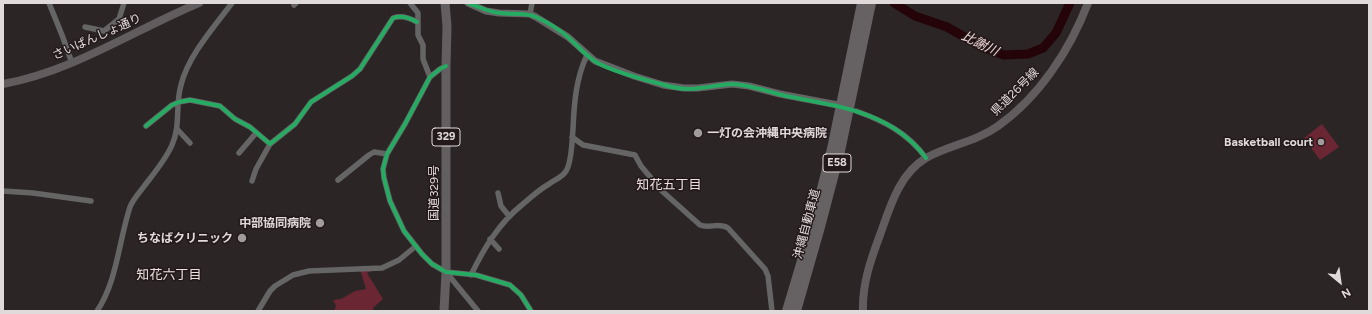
<!DOCTYPE html>
<meta charset="utf-8">
<style>
body{margin:0}
#map{position:relative;width:1372px;height:314px;overflow:hidden;background:#2b2526;font-family:Figtree,sans-serif}
canvas{display:block}
.frame{position:absolute;inset:0;border:4px solid #e1dadb;pointer-events:none}
.north{position:absolute;left:1320px;top:262px;width:40px;height:40px;-webkit-text-stroke:3px #23191a;paint-order:stroke;rotate:151deg;font-size:11px;font-weight:700;line-height:16px;text-align:center;color:#e1dadb}
.north::after{content:'';display:block;margin:auto;width:14px;height:18px;background:#e1dadb;clip-path:polygon(50% 0,100% 100%,50% 72%,0 100%)}
</style>
<div id="map">
<canvas width="1372" height="314"></canvas>
<div class="frame"></div>
<div class="north">N</div>
</div>
<script>
const ctx = document.querySelector('canvas').getContext('2d');
ctx.lineJoin = 'round';
function paint(path, color) { ctx.fillStyle = color; ctx.fill(path, 'evenodd'); }
function stroke(path, color, width, dash) { ctx.strokeStyle = color; ctx.lineWidth = width; ctx.lineCap = dash ? 'butt' : 'round'; ctx.setLineDash(dash || []); ctx.stroke(path); }
function write(font, color, halo, rows, align = 'center') {
  ctx.font = font + ' Figtree,"Noto Sans JP",sans-serif'; ctx.lineWidth = 3; ctx.setLineDash([]); ctx.textBaseline = 'middle'; ctx.strokeStyle = halo; ctx.fillStyle = color; for (const [text, x, y, turn = 0] of rows) {
    ctx.save(); ctx.translate(x, y); ctx.rotate((+turn || 0) * Math.PI / 180); ctx.textAlign = isNaN(turn) ? turn : align; if (halo) ctx.strokeText(text, 0, 0); ctx.fillText(text, 0, 0); ctx.restore();
  }
}
paint(new Path2D(`
 M1322,124l17,23 -19,13 -16,-22z
 M360,269h16l-9,4 16,26 -10,9 1,3h-40l2,-5 -3,-6 8,-1 14,-8 11,-2z`), '#6a2633');
stroke(new Path2D(`
 M894,3l21,13 32,11 35,20 22,8 24,-1 15,-6 13,-15 14,-30`), '#240309', 9);
stroke(new Path2D(`
 M49,3l13,32 10,28
 M410,3l8,10v22l5,10v14l7,18
 M294,5l2,-2
 M530,14l2,-11
 M85,27l19,4 15,-12 5,-16
 M446,66l-6,3 -10,8 -25,47 -18,30 -4,15 1,9 6,23 14,30 18,23 10,10 14,8 30,3 34,10 11,10 10,16
 M856,111c28,10 52,22 70,47
 M146,126l26,-21 7,-3 11,-2 30,6 15,13 15,8 20,17 25,-20 16,-22 41,-26 8,-7 33,-51c8,-3 17,0 24,4
 M177,129l13,14
 M572,137l11,8 52,10 6,11 21,25 38,34c10,4 18,-3 28,3l37,41 3,7 4,35
 M239,153l17,-20
 M338,180l31,-25 5,-3 13,2
 M252,181l4,-12 14,-25
 M3,191l30,2 58,8
 M498,193l3,13 8,10
 M490,239l9,10
 M446,272l32,39
 M471,275c13,-27 28,-52 52,-71 8,-7 17,-15 26,-20 5,-4 14,-7 17,-13 6,-9 6,-31 7,-42 1,-25 3,-51 14,-74
 M97,311c20,-29 22,-71 33,-104 3,-8 10,-15 15,-22 10,-13 21,-26 27,-40 9,-20 3,-40 9,-60 7,-29 33,-58 51,-82
 M258,311l12,-20 5,-5 18,-11 16,-4 73,-3 17,-8 17,-14`), '#666565', 5.5);
stroke(new Path2D(`
 M468,3l18,8 13,2 31,1 6,3 32,20 27,24 39,15 29,9 21,3h14l34,-4 17,2 31,8 58,11`), '#666565', 7);
stroke(new Path2D(`
 M3,84c71,-13 131,-54 196,-81
 M863,311c-1,-27 8,-52 17,-76 10,-28 19,-61 46,-77 23,-13 50,-16 72,-32 41,-29 72,-76 90,-123`), '#615c5d', 8);
stroke(new Path2D(`
 M444,311l2,-39v-206l1,-40 -2,-23`), '#635e5f', 9);
stroke(new Path2D(`
 M787,311l26,-87 19,-75 30,-146
 M796,311l24,-84 20,-76 31,-148`), '#666162', 10);
stroke(new Path2D(`
 M468,3c11,4 21,9 32,10 11,2 25,-1 36,4 11,5 23,12 33,21 9,8 16,17 27,24 17,10 46,17 65,22 12,4 27,6 39,4 11,-1 23,-4 33,-4 18,1 36,8 53,12 52,10 106,16 140,62
 M446,66l-6,3 -10,8 -25,47 -18,30 -4,15 1,9 6,23 14,30 18,23 10,10 14,8 30,3 34,10 11,10 10,16
 M146,126l26,-21 7,-3 11,-2 30,6 15,13 15,8 20,17 25,-20 16,-22 41,-26 8,-7 33,-51c8,-3 17,0 24,4`), '#26ab63', 4);
for (const [x, y, r, color] of [
 [698,133,5,"#a19b9c"],
 [1321,142,4,"#a19b9c"],
 [320,223,5,"#a19b9c"],
 [242,238,5,"#a19b9c"]
]) { const dot = new Path2D(); dot.arc(x, y, r, 0, 2 * Math.PI); ctx.fillStyle = color; ctx.fill(dot); stroke(dot, '#23191a', 1.5); }
for (const [x, y, w] of [
 [446,137,28],
 [837,163,28]
]) { const box = new Path2D(); box.roundRect(x - w / 2, y - 9, w, 18, 3); ctx.fillStyle = '#23191a'; ctx.fill(box); stroke(box, '#e1dadb', 1); }
write('bold 11px', '#e1dadb', null, [
 ["329",446,137],
 ["E58",837,163]
]);
write('12px', '#e1dadb', '#23191a', [
 ["さいばんしょ通り",97,37,-24],
 ["県道26号線",1015,92,-45],
 ["国道329号",434,193,-90],
 ["沖縄自動車道",807,224,-75]
]);
write('bold 12px', '#e1dadb', '#23191a', [
 ["一灯の会沖縄中央病院",707,133,"left"],
 ["Basketball court",1313,142],
 ["中部協同病院",311,223],
 ["ちなばクリニック",233,238]
], 'right');
write('italic 13px', '#f3d9db', '#23191a', [
 ["比謝川",980,44,26]
]);
write('13px', '#eddfe0', '#23191a', [
 ["知花五丁目",669,185],
 ["知花六丁目",169,275]
]);
</script>
